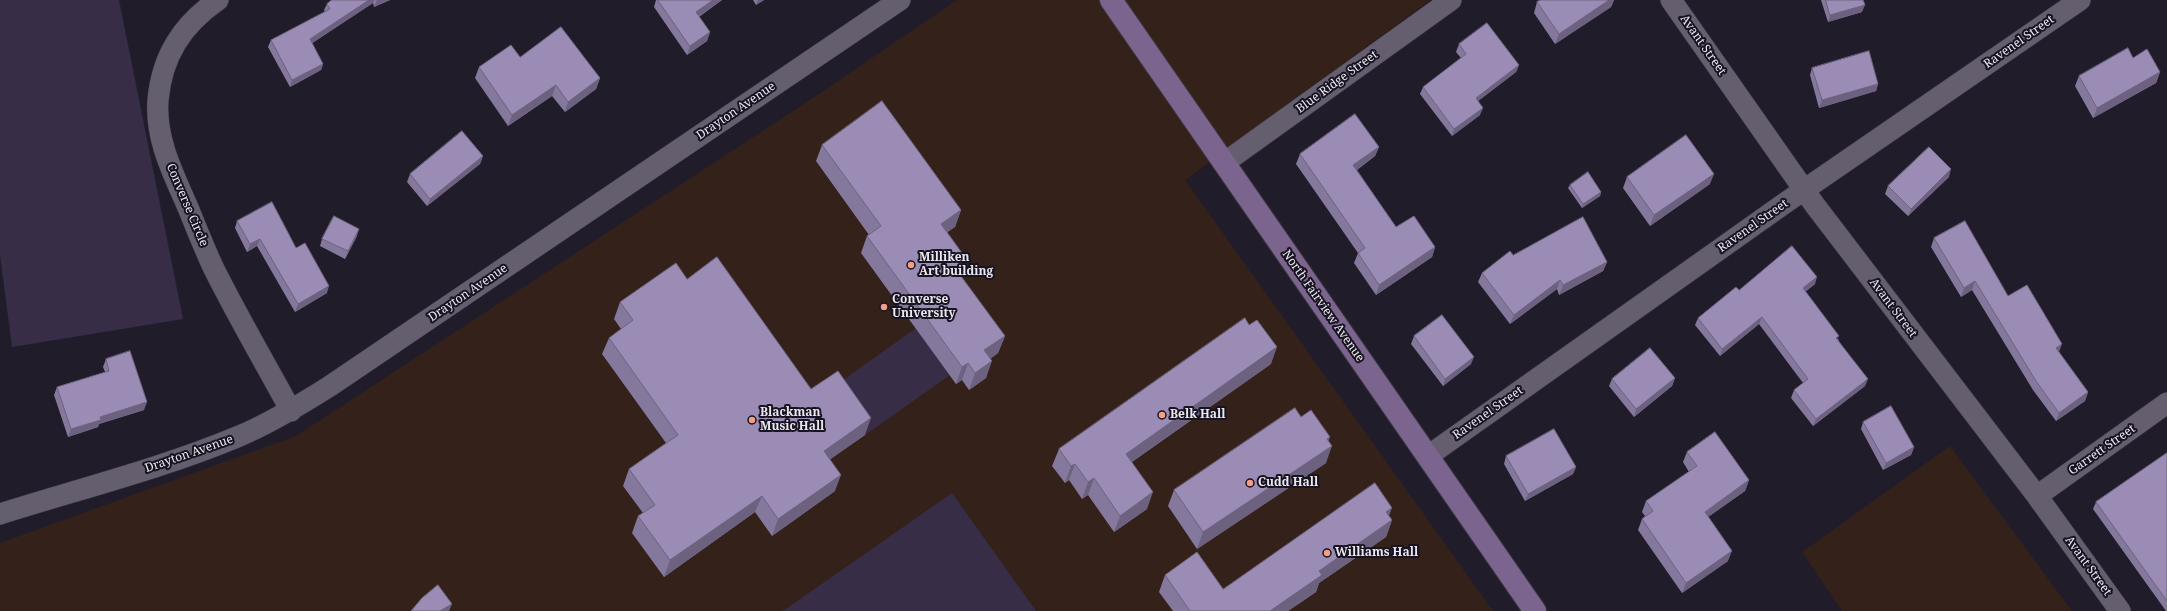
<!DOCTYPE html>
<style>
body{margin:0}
canvas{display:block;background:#211c2a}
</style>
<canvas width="2167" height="611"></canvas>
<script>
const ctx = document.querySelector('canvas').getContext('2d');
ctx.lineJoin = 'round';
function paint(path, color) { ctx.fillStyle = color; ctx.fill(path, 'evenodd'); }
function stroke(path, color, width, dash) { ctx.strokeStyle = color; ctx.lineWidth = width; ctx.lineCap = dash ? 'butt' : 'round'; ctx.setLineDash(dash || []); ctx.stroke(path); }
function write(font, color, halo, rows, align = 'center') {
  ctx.font = font + ' "Noto Serif",serif'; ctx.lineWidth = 4; ctx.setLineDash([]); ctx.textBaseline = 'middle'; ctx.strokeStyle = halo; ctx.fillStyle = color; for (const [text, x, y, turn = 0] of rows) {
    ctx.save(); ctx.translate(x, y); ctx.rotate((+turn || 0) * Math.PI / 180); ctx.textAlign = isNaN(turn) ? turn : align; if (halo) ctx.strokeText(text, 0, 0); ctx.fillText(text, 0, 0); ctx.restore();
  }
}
paint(new Path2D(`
 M957,0h473l-245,180 308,431h-1493v-68l296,-107 520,-340z
 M1950,446l122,165h-230l-40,-59z`), '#33211a');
paint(new Path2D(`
 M0,0h119l64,319 -171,28 -12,-92z
 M916,328l34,47 -85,60 -33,-47z
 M952,493l84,118h-253z`), '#372d47');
const street = new Path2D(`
 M218,0c-36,25 -56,56 -60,100 -3,40 16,75 31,110 8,20 16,40 25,59 24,48 51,94 77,142
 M1671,0l143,204 223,292 83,115
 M1224,163l227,-163
 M1428,456l357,-253 295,-203
 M2037,496l130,-93
 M0,514c79,-25 160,-45 237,-77 32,-13 63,-32 93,-51l570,-386`);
const secondary = new Path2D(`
 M1111,0l424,611`);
stroke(street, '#3c3843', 22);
stroke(secondary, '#3c3843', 24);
stroke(street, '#645e6f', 21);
stroke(secondary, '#7b648d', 22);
paint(new Path2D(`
 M332,0h58l-16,7 -1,-4 -61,40 11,21 -2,6 -31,17 -22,-40 3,-7 54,-28 -1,-2 3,-6z
 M656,0h66l-23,17 11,15 -3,9 -20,14 -33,-48z
 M753,0h11l-8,5z
 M1541,0h73l-3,7 -56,37 -21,-31 3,-11z
 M1821,0h42l-1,12 -34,10z
 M1459,44l60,21 -3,7 -38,29 2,14 -28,21 -32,-42 3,-7 38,-29 -5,-6z
 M520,57l80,21 -4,11 -31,23 -13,-16 -44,30 -33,-48 4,-11z
 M2133,58l27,14 -4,11 -63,35 -18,-32 4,-10z
 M1812,68l66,16 -2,7 -57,17 -9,-33z
 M822,145l139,65 -6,17 -8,5 20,28 -6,17 44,59 -7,17 -8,6 -4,19 -17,12 -7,-10 -6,4 -95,-131 6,-17 2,-1 -53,-74z
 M1379,147l-4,9 -18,14 39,57 39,20 -3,10 -56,38 -22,-32 4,-10 -62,-89 4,-10z
 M483,156l-3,8 -53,42 -20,-24 3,-8z
 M1627,177l83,7 -60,42 -27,-38z
 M1949,177l-41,39 -23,-22 3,-8z
 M1570,185l31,7 -1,4 -18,12 -14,-20z
 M237,221l59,27 31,45 -32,19 -38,-66 -10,6 -12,-24z
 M357,236l-12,23 -25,-13 2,-7z
 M1934,238l74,58 51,56 29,40 -3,9 -29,20 -23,-31 -61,-100 -11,7 -30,-50z
 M1513,255l94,7 -4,9 -44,24 -2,-6 -47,35 -32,-42 4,-9z
 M687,279l124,110 54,46 -35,24 5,32 -63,45 -17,-24 -91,65 -32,-44 6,-17 5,-3 -20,-27 6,-17 37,-26 -64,-89 7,-16 12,-9 -7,-10 6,-17z
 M1815,284l-10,8 33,47 27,47 -52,40 -22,-28 3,-8 9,-7 -44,-59 -39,32 -25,-31 3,-7 41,-28z
 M1414,336l57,28 -28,22 -32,-42z
 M106,359l38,51 -45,14 -1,3 -30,10 -14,-42 3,-8 48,-15 -2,-5z
 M1271,364l-139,98 15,47 -33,23 -26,-37 -6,4 -13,-19 -4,3 -13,-17 7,-17z
 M1675,378l-3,8 -38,31 -25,-31 3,-7z
 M1301,417l27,24 -2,22 -129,86 -29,-43 6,-16z
 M1863,422l51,25 -3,8 -28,15 -22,-41z
 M1687,452l62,28 -4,11 -37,26 20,44 -46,32 -44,-63 4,-11 3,-3 -3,-4 4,-11 43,-29 -6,-10z
 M2167,453v158h-1l-73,-102 3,-7z
 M1506,456l70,11 -3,7 -48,27 -21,-37z
 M1389,516l3,4 -6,17 -67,46 -3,9 -28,19h-115l-14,-19 6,-17 58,14z`), '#85789d');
paint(new Path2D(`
 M369,0h5l-1,3 -65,43 2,-7z
 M377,0h13l-16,7z
 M713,0h9l-30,21 4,-9z
 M758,0h6l-8,5z
 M1609,0h5l-3,7 -56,37 4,-10z
 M1865,5l-3,7 -34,10 2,-7z
 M710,32l-3,9 -20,14 3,-9z
 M323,64l-2,6 -31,17 2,-7z
 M1519,65l-3,7 -43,33 3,-7z
 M2160,72l-4,11 -63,35 4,-10z
 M600,78l-4,11 -31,23 3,-10z
 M1878,84l-2,7 -57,17 3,-8z
 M556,85l-4,11 -44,30 4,-11z
 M1483,108l-3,7 -28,21 2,-7z
 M1379,147l-4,9 -25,19 3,-10z
 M483,156l-3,8 -53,42 3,-7z
 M1951,169l-2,8 -41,39 3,-7z
 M1714,174l-4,10 -60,42 4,-11z
 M1601,192l-1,4 -18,12 1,-4z
 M961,210l-6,17 -20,14 6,-17z
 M359,229l-2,7 -12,23 3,-8z
 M260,239l-3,7 -10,6 3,-8z
 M1435,247l-3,10 -56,38 3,-10z
 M967,260l-6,17 -6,-9z
 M1607,262l-4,9 -44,24 4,-10z
 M1817,277l-2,7 -15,12 3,-8z
 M1560,280l-3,9 -47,35 4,-9z
 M1975,281l-3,9 -11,7 3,-9z
 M329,286l-2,7 -32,19 3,-8z
 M1762,317l-3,7 -39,32 2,-7z
 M1005,336l-7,17 -20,14 6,-17z
 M2062,344l-3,8 -3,-4z
 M1277,347l-6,17 -151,106 6,-16z
 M1474,357l-3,7 -28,22 2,-7z
 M992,361l-6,17 -17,12 6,-17z
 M968,363l-6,17 -6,4 6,-17z
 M1675,378l-3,8 -38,31 2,-8z
 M1868,379l-3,7 -52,40 3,-7z
 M2088,392l-3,9 -29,20 3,-8z
 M147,402l-3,8 -45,14 -1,3 -30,10 3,-8 29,-12z
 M871,418l-6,17 -47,33 6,-17z
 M1330,437l-5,14 7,-5 -6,17 -129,86 6,-17z
 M1914,447l-3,8 -28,15 3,-7z
 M1075,464l-6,16 -4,3 6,-17z
 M1576,467l-3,7 -48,27 3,-7z
 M841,475l-6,16 -63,45 6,-17z
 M1094,478l-6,17 -6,4 6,-17z
 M1749,480l-4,11 -44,31 4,-10z
 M1153,492l-6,17 -33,23 6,-16z
 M762,496l-7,16 -91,65 6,-17z
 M1392,508l-6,16 6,-4 -6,17 -67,46 -3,9 -28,19h-18l49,-40 67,-59z
 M1732,551l-4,10 -46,32 4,-10z
 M452,604l-3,7h-9z`), '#6c627f');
const building = new Path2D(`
 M332,0h37l-59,39 13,25 -31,16 -21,-40 59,-31 -3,-5z
 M658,0h55l-17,12 14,20 -20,14z
 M1541,0h68l-50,34 -22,-32z
 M1826,0h37l2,5 -35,10z
 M1487,23l32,42 -43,33 7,10 -29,21 -31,-42 43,-33 -7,-10z
 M561,27l39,51 -32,24 -12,-17 -44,30 -33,-48 32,-22 9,12z
 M2128,48l5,10 14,-9 13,23 -63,36 -18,-32z
 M1869,51l9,33 -56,16 -10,-32z
 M882,101l79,109 -20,14 26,36 -12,8 50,68 -21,14 8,11 -17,12 -7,-10 -6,4 -95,-131 14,-10 -59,-81z
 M1355,114l24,33 -26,18 43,62 18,-11 21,31 -56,38 -21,-32 7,-5 -65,-94z
 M462,131l21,25 -53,43 -20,-25z
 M1686,135l28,39 -60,41 -27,-38z
 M1929,147l22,22 -40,40 -23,-23z
 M1588,172l13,20 -18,12 -13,-19z
 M272,202l24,46 9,-5 24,43 -31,18 -38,-65 -10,5 -13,-23z
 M334,216l25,13 -11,22 -26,-12z
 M1583,217l24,45 -44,23 -3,-5 -46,35 -32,-42 28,-22 3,4z
 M1965,221l43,75 19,-11 35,59 -6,4 32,44 -29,21 -23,-32 -61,-100 -11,7 -30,-50z
 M1792,246l25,31 -14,11 36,48 -3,2 32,41 -52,40 -22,-29 14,-11 -46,-62 -40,32 -24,-31 38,-31 3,3z
 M717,257l94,132 27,-18 33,47 -47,33 17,24 -63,44 -16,-23 -92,64 -32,-44 17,-11 -26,-36 49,-34 -69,-97 24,-18 -13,-18 56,-39 11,16z
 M1442,315l32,42 -29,22 -31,-43z
 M1245,318l4,7 8,-5 20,27 -151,107 27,38 -33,24 -26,-38 -6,4 -13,-18 -4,2 -12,-17z
 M1650,348l25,30 -39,31 -24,-30z
 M130,351l17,51 -47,15 1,3 -30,9 -14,-42 52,-16 -3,-12z
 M1891,406l23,41 -28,16 -23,-41z
 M1295,408l6,9 10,-7 19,27 -3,2 5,7 -129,86 -29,-42z
 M1554,429l22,38 -48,27 -22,-38z
 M1715,432l34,48 -44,32 27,39 -46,32 -44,-64 11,-8 -7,-10 51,-35 -10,-14z
 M2167,453v148l-71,-99z
 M1375,483l17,25 -6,4 6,8 -73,51 3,4 -52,36h-80l-25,-36 32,-23 26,37z
 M438,585l14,19 -12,7h-29l11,-13z`);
paint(building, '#9b8cb6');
stroke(building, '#6c627f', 1);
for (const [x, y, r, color] of [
 [911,265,4,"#f39f84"],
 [884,307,4,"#f39f84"],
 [1162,415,4,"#f39f84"],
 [752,420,4,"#f39f84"],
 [1250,483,4,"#f39f84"],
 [1327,553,4,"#f39f84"]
]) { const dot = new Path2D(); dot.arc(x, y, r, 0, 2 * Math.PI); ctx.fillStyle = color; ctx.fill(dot); stroke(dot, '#181320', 1.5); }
write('12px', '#eae7f1', '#181320', [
 ["Ravenel Street",2019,42,-35],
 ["Avant Street",1703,45,55],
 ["Blue Ridge Street",1337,82,-36],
 ["Drayton Avenue",736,111,-34],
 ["Converse Circle",187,205,67],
 ["Ravenel Street",1753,226,-35],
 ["Drayton Avenue",468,293,-34],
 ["North Fairview Avenue",1323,306,55],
 ["Avant Street",1893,308,53],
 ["Ravenel Street",1488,413,-35],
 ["Garrett Street",2102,450,-35],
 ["Drayton Avenue",189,454,-19],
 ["Avant Street",2088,566,54]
]);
write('bold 12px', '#eae7f1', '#181320', [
 ["Milliken",919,258],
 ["Art building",919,272],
 ["Converse",892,300],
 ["University",892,314],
 ["Blackman",760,413],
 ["Music Hall",760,427],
 ["Belk Hall",1170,415],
 ["Cudd Hall",1258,483],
 ["Williams Hall",1335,553]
], 'left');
</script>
